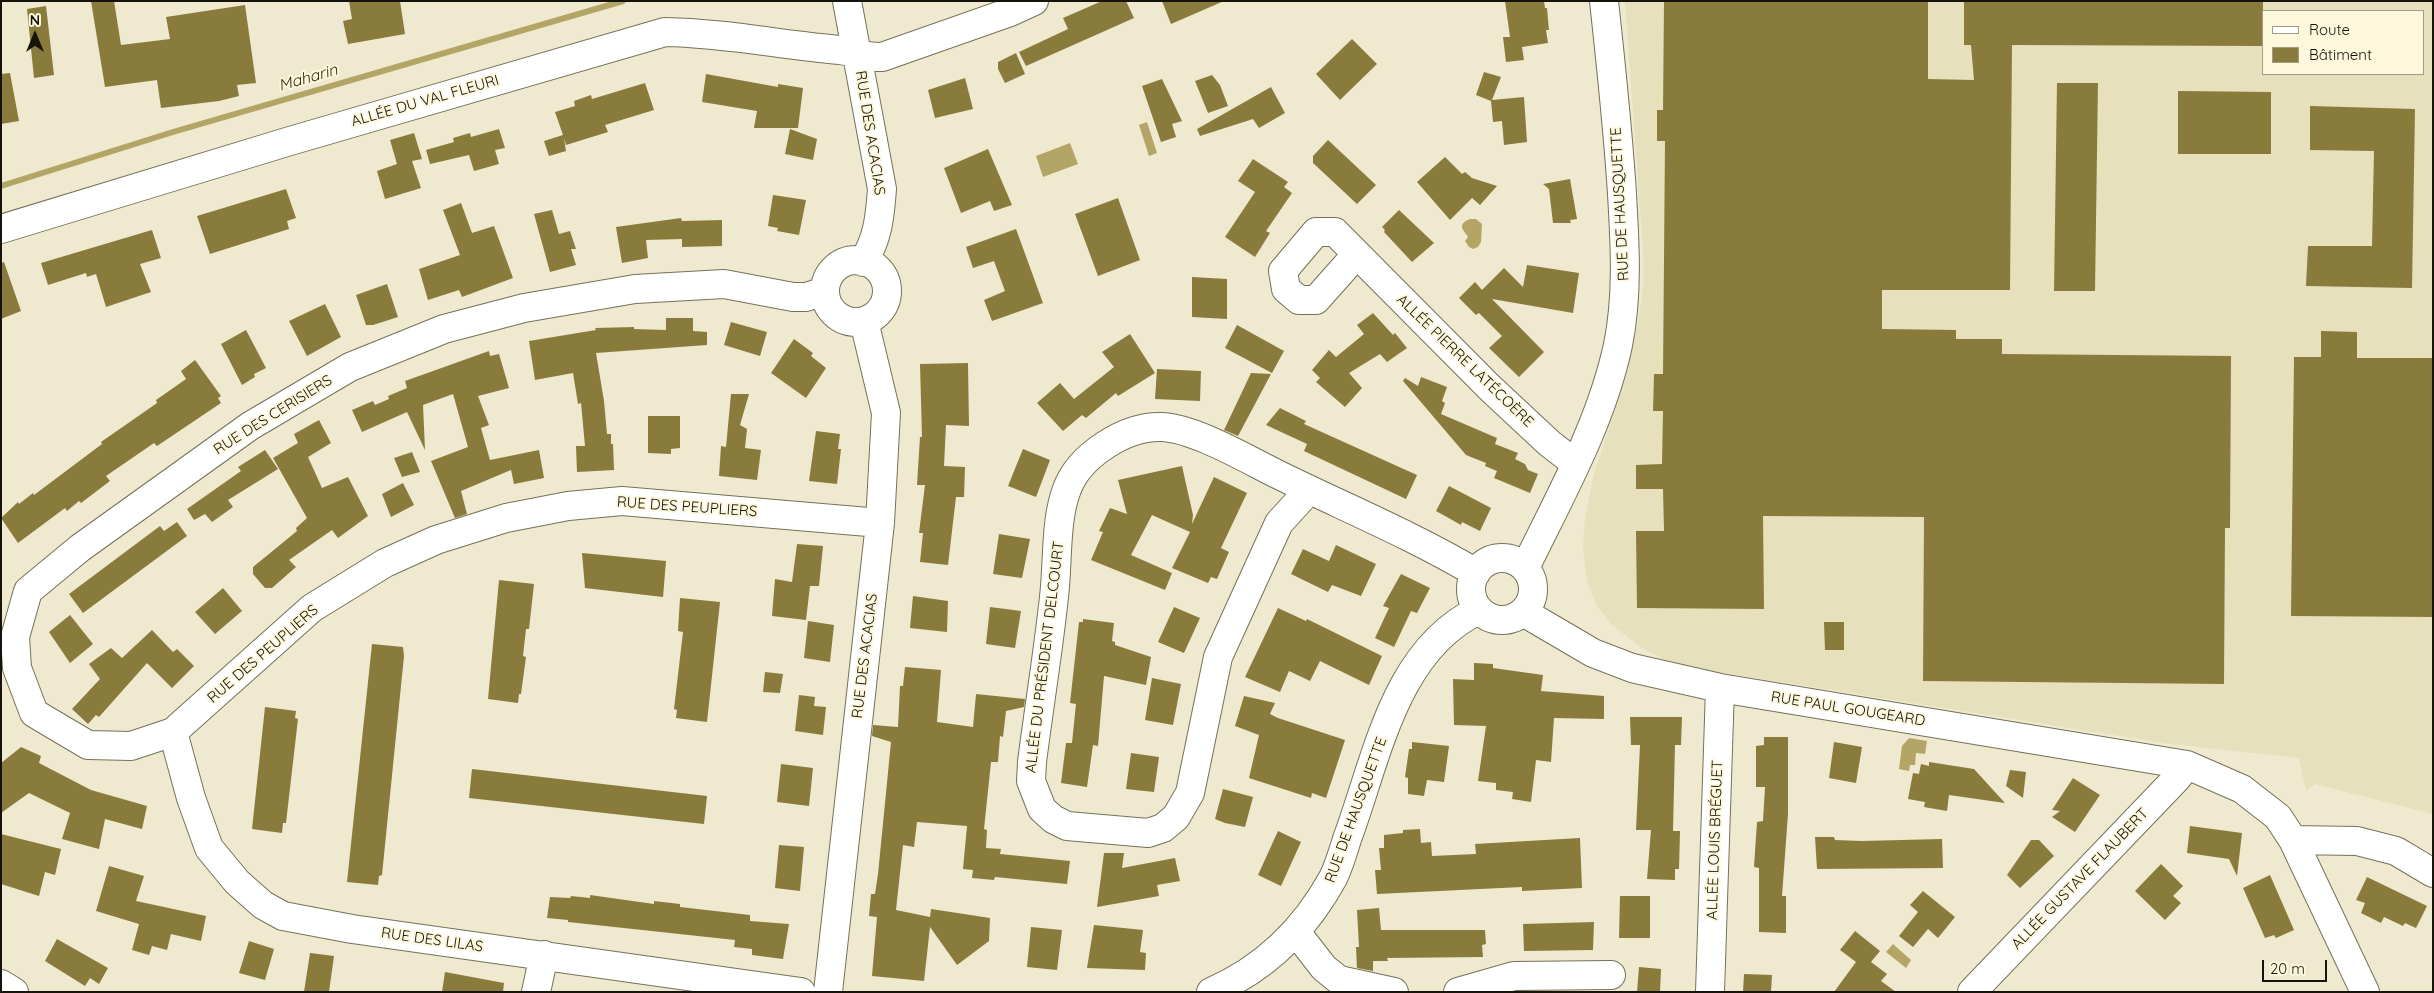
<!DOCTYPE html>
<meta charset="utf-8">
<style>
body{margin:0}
#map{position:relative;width:2434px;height:993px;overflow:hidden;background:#efeacf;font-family:Quicksand,sans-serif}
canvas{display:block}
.frame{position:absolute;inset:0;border:2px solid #16140a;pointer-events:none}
.legend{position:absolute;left:2262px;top:10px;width:162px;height:65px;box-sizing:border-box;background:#fdf7dc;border:1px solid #a19c88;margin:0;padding:6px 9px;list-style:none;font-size:15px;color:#16140a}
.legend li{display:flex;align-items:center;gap:10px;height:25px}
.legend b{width:25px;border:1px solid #a19c88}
.north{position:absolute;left:10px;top:10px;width:50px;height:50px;-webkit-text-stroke:4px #fdf7dc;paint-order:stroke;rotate:0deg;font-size:14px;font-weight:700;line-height:20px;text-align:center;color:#16140a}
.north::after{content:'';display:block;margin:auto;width:18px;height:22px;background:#16140a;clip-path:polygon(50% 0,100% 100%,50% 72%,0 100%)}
.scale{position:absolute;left:2262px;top:960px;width:65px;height:22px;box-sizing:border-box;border:2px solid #16140a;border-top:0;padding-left:6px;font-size:15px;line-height:18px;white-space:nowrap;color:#16140a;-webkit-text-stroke:4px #fdf7dc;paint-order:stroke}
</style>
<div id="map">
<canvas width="2434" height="993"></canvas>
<div class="frame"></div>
<ul class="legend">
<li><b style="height:6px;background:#fff"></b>Route</li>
<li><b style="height:14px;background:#887b3b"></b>Bâtiment</li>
</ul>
<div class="north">N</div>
<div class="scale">20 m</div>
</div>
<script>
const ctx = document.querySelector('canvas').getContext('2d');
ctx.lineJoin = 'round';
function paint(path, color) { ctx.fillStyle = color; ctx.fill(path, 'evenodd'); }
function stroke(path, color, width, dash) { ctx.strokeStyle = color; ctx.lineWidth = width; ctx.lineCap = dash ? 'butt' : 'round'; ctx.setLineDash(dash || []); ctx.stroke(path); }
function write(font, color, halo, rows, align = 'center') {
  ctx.font = font + ' Quicksand,sans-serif'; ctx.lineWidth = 4; ctx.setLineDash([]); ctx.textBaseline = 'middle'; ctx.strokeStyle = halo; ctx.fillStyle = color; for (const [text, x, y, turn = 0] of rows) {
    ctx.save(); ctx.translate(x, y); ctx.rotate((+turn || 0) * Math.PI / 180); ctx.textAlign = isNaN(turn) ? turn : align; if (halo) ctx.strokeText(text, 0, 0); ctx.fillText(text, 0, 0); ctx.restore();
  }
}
paint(new Path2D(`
 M1625,1h808v813l-118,-30 -9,7 -7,-33 -130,-14 -494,-79 -33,-17 -30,-23 -15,-19 -10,-25 -4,-33 2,-31 9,-43 30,-93 15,-63 4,-33v-33zM2263,11h160v63h-160z`), '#e7e0bd');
paint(new Path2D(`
 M1147,122l10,31 -8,3 -10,-31z
 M1070,143l8,21 -35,13 -7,-21z
 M1470,219h6l6,5 -1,18 -3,5 -5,2 -4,-2 -4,-6 3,-4c-3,-6 -13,-12 2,-18z
 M1909,738l18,3 -2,13 -9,-1 -1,12h-5l-1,6 -10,-2 3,-23z
 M1893,944l18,16 -5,8 -20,-16z`), '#b2a565');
stroke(new Path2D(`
 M1,186l172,-54 450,-131`), '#b2a565', 6);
paint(new Path2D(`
 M91,1h23l7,44 49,-6 -4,-22 79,-12 11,78 -19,2 2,11 -20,5 -58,7 -4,-28 -52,7z
 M349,1h51l5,33 -57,10 -5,-23 9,-2z
 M1102,1h24l8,17 -108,48 -7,-14 49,-23 -5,-11z
 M1162,1h62l-53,23z
 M1505,1h39l1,7h2l2,22h-3l2,13 -26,4 2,13 -18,2 -3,-25h7z
 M1664,1h264v78l46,1 -3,-35h-7v-44h299v45l-251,-1 -2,245h-128v39l74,1v9h46v15l229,2 -1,172h-5l-1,156 -301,-3 1,-164 -161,-1 1,93 -127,-1 -1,-77h28l-1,-42h-27v-24l26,-1 1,-53h-10l1,-37h9l2,-233h-8v-31h6z
 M46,6l8,69 -20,3 -7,-69z
 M1352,39l25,25 -37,36 -24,-26z
 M1016,53l9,21 -20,9 -7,-14v-7z
 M1484,72l17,5 -9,23 32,-3 3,45 -23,3 -2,-24 -9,1 -2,-21 -15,-6z
 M10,73l9,48 -18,3v-50z
 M706,74l72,13v-3l25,4 -5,40h-44l3,-17 -55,-9z
 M1212,75l8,10 8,21 -20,7 -13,-32z
 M965,78l8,31 -38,9 -7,-28z
 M1162,79l20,42 -10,3 4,13 -15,5 -19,-56z
 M645,83l9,27 -49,15 3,7 -42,13 -2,-7 2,13 -17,5 -5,-15 19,-6 -8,-23 20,-6 -1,-5 17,-6 1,4z
 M2057,83h41l-3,208h-41z
 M1271,87l14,26 -26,15 -6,-9 -53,17 -3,-7z
 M2178,91l93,1v62h-93z
 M2310,106l105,3 -3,179 -106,-2 2,-40h64l2,-95 -64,-1z
 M499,129l6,19 -10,2 4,14 -25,7 -5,-16 -39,9 -4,-14 28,-8 -1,-4 17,-5 1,4z
 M790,129l27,10 -4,21 -28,-6z
 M414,133l8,26 -10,2 9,27 -36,11 -8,-28 20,-7 -7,-24z
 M1328,140l48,45 -19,19 -44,-41v-7z
 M988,149l24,56 -18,6 -4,-10 -29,12 -17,-45z
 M1445,157l17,17 3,-2 7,6 25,8 -17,19 -8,-7 -22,22 -33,-38z
 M1253,159l35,23 -4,5 8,6 -26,38 4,2 -15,24 -30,-20 30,-45 -17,-11z
 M1570,179l7,40 -7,1 1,3h-18l-4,-34 -6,-5z
 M286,189l10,29 -9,3 2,8 -79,25 -13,-38z
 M773,195l33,5 -7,35 -22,-4 1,-3 -10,-2z
 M1118,198l22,62 -42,16 -23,-62z
 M461,203l11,30 22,-7 19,52 -51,19 -3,-7 -31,10 -9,-31 41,-14 -17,-45z
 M552,210l7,24 11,-3 6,18h-5l5,16 -26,7 -16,-58z
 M1399,210l35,33 -22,19 -28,-30 1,-2 -3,-3z
 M681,218l1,3 40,-1v26l-40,1v-8l-36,1 2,18 -26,5 -6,-36z
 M1016,229l27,74 -51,18 -8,-21 21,-9 -11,-30 -21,7 -7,-21z
 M152,230l9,28 -21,6 11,28 -45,15 -10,-33 -9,3 -1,-4 -38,12 -7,-22z
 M4,262l17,49 -20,8v-56z
 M1527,265l52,8 -6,40 -81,-14 52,53 -25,25 -30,-29 13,-12 -23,-23 -3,2 -17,-17 16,-16 7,8 22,-22 19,19z
 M1192,277l35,2v40l-35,-2z
 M387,284l11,33 -25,8h-7l-10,-30z
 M325,304l16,33 -34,19 -18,-35z
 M1373,313l20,22 2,-2 12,15 -20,14 -7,-8 -31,19 13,15 -17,19 -29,-25 4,-4 -8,-8 17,-20 7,7 28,-23 -7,-9z
 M666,318h27v13l14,1v13l-111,8 8,48 3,33h4v10h2l1,26 -37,2 -1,-26h9l-4,-43 -3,1 -5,-31 -38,7 -6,-39 67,-11 -1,-2 39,-1v2l32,1z
 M731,322l36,10 -7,24 -36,-11z
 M1237,325l47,26 -12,22 -47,-25z
 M246,330l20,38 -12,6 1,3 -13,8 -21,-41z
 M2321,331l36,1v26h76v259l-142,-1 3,-259h27z
 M1130,334l25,39 -37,23 -2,-3 -30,25 -4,-3 -19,16 -26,-28 23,-20 14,16 40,-32 -12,-15z
 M794,339l19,14 -2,3 15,12 -20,30 -35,-25z
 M489,351l1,5 9,-2 10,34 -31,8 11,29 -8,3 9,32 49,-10 5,28 -30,6 -3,-14 -50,21 6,23 -12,4 -24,-57 37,-14 -15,-53 -30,11 2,45 -18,-38 -45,20 -10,-22 21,-9 2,4 14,-6 -1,-3 19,-8 -2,-7z
 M195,360l26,36 -3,2 3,5 -64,43 -3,-3 -48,33 4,5 -29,22 -2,-2 -12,10 -2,-3 -47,35 -17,-25 17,-16 1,2 14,-11 1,2 68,-51 -1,-2 56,-39 -1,-3 30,-21 -5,-8z
 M968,363l1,63 -23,-1 -2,41 21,1 -1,30h-8l-8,68 -28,-3 3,-29h-4l6,-48h-8l3,-48h2l-2,-73z
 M1157,369l44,2 -1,30 -45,-2z
 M1251,373l20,1 -33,62 -14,-6z
 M1421,377l26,10 -5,14 3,2 -4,11 56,24 -2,6 23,9 -3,6 10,5 3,6 10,4 -8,19 -36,-15 3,-7 -12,-5 1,-3 -20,-8 -63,-74 2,-3 13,8z
 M731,394h18l-9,31 7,4 -2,19 16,2 -4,30 -38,-4 2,-30 5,1z
 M1280,408l26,13 -2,3 113,51 -11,24 -102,-48 3,-7 -41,-19z
 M648,416h32v32l-9,1v5l-23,-1z
 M319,420l12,23 -23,14 14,31 26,-11 20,39 -30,22 -6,-8 -43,30 7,7 -24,21h-7l-12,-14v-7l44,-36 -1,-3 11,-10 -34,-60 25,-15 -4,-9z
 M816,431l24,3 -2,15h3l-4,35 -28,-3z
 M1023,449l27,11 -14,37 -28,-11z
 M265,450l13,19 -50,31 5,7 -21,15 -7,-8 -11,6 -7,-11 54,-38 -3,-4z
 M412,452l8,20 -18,5 -8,-19z
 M1182,466l11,49 -1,9 22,-47 33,16 -26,55 8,4 -12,27 -6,-2 -3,6 -36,-15 18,-36 -38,-17 -21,40 41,18 -7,17 -74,-30 12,-28 -4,-1 11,-23 17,6 -9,-34z
 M403,483l11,22 -23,12 -9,-23z
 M1449,486l42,22 -11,23 -18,-9 -1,3 -25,-14z
 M177,522l10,14 -104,77 -14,-19 91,-68 4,5z
 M999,534l31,5 -8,39 -29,-4z
 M797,544l26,2 -4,40h-9l-4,34 -34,-4 3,-37 17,3z
 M1336,545l40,19 -15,32 -29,-11 -4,7 -37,-18 12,-25 26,12z
 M582,553l84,8 -3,36 -78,-9z
 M1401,574l29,14 -13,25 -6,-2 -17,36 -19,-9 14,-30 -6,-2z
 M499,580l35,4 -5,45h-3l-3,27 3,1 -5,37h-2l-1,9 -30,-4z
 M223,588l19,23 -27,23 -20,-22z
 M913,596l35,5 -1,31 -37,-4z
 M680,598l40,4 -13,120 -31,-4 1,-8 -3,-1 9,-77 -5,-1z
 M990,607l31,4 -6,37 -29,-4z
 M1174,607l26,11 -16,35 -26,-11z
 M1278,608l28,13 1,-2 75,37 -13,29 -49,-24 -10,20 -21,-10 -9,21 -35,-15z
 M70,615l23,29 -23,19 -21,-31z
 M1083,619l31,4 -2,18 3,1v3l36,12 -5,28 -42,-9 -6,70 -5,-1 -6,42 -26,-4 5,-40h6l4,-39 -6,-1 9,-81h4z
 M808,621l26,4 -4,37 -26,-4z
 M1824,622h20v28h-19z
 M152,630l21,22 4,-3 17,17 -22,22 -25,-25 -48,54 -3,-2 -8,9 -16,-15 28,-30 -11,-15 22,-16 11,10z
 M372,644l31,3 1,9 -22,219 -3,1 -1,9 -31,-3z
 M1474,663l19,1v4l50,7 -2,16 63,5v23l-50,-1 -3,44 -15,-2 -5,42 -19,-3 1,-7 -17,-2v-7l-18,-2 8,-55 -32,-1 -1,-46 21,1z
 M905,667l36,3 -4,52 36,5 3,-33 49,5 -1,8 -18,4 -3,26 -3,-1 -2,26h-7l-7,67 3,1 -1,18 15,1 -1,5 70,7 -3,23 -72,-7 -1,3 -22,-2 1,-8 -10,-1 4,-43 -50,-4 -3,25 -11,-2 -7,65 34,7 1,-8 59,9 -1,23 -32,24 -27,-38 -6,54 -52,-5 5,-59 -8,-1 2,-22h4l3,-20 13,-132 -19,-6 1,-11 25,2 2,-41h3z
 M765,672l18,2 -3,19 -17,-1z
 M1152,678l29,6 -8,41 -28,-5z
 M799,695l16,2 -1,9 12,1 -3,28 -28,-4z
 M1244,696l31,7 -5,11 8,4 67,22 -19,58 -14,-5 -1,5 -62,-20 10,-43 -24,-9z
 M265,707l31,4 -1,7 3,1 -12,104h-3l-1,10 -30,-4z
 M1630,717h52l-1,28h-6l-2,86h7l-1,38h-4v11l-28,-1 4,-49h-15l4,-85h-9z
 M1764,737h24v77l-6,82h4v37l-27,-1v-64l-5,-1 3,-45 6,-1 2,-34h-9v-41l8,-1z
 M1412,742l37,4 -5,36 -17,-2 -3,16 -16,-2v-16l-3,-1 4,-28h3z
 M1834,742l28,5 -6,36 -27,-5z
 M21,747l20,9 -2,7 52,27 56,16 -5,23 -37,-10 -6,30 -37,-10 8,-26 -41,-20 -28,20v-50z
 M1131,753l28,4 -5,35 -28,-3z
 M1929,762l45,7 31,34 -56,-8 -2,16 -23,-4 1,-5 -17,-3 5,-26 6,1 2,-10 8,2z
 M781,764l32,4 -4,38 -32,-4z
 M472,769l235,27 -3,28 -235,-26z
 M2010,770l16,2 -3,26 -17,-12z
 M2073,778l27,17 -25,37 -23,-15 8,-6 -8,-1z
 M1223,789l30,8 -8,30 -20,-4 -10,-4z
 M2190,826l52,7 -5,43 -8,-17 -42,-6z
 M1420,829l1,14 10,-1 1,14 44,-2 -1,-10 105,-6 2,50 -60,3v-4l-145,7 -2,-24h6l-2,-22h5v-13l19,-2v-3z
 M1278,831l23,11 -20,44 -23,-11z
 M1,834l60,15 -6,26 -10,-3 -6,24 -38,-12z
 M1815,837h19l1,3 26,1 81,-2 1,29 -126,1z
 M2031,840h8l15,16 -34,32 -13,-13z
 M779,845l25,2 -4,44 -25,-3z
 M1104,853h20l-2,15 53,-10 5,23 -23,4 2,11 -62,11z
 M2161,864l22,22 -10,10 8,7 -16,17 -30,-29z
 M109,866l35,10 -8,25 70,15 -5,25 -30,-7 -4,16 -15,-4 -3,9 -17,-5 7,-26 -43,-13z
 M2270,875l24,55 -18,8 -2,-3 -9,3 -22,-50z
 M2367,877l60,29 -11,22 -11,-5 -2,3 -19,-9 -3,6 -20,-10 4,-10 -9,-3z
 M1923,891l32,26 -17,21 -10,-9 -15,18 -14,-11 19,-24 -8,-7z
 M590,895l64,9v-3l26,3v3l70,8v6l39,3 -6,35 -31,-4v-6l-18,-2 1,-7 -167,-18v-2l-21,-2 3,-21 20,1 1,-2 19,2z
 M1620,896h30v42h-31z
 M1379,908l2,22h104l1,14 -4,1 1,12 -96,1 1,3h-15v10l-16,-3 -1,-21h3l-2,-37z
 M1594,922l-1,28 -69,1 -1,-27z
 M1094,925l49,5 -3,22 6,1 -1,17 -58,-2z
 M1031,927l31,3 -5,40 -30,-3z
 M1855,931l25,20 -9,11 16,12 -6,7 15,11h-62l22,-30 -16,-12z
 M57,939l51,29 -9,16 -9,-6 -5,8 -40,-25z
 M249,941l25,8 -9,31 -26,-7z
 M310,953l24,3 -5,36h-25z
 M1639,967l22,2 -1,23h-23z
 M445,972l59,11 -1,9h-61z
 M1744,974l28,1 -1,17h-28z`), '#887b3b');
const minor = new Path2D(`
 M847,1l35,188c-2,27 -4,50 -19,73
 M1,229l289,-88 375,-109c59,1 117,13 175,18 15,2 27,8 42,7l128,-45 24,-11
 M1356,255l-40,45h-17l-13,-11 -3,-18 33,-39h19l154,155 60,56 27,21
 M825 291a31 31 0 1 1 62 0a31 31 0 1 1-62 0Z
 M825,291l-19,6h-13l-69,-13 -89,5 -111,19 -80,21 -94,38 -100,59 -170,122 -52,43 -13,46 2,31 17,45 54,32 43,1 42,-14 139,-124 73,-45 51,-23 70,-22 62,-12 54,-5 258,22
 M1309,490l-30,33 -61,134 -28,136 -14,24 -13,11 -15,5 -81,-7 -14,-7 -11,-10 -11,-28 1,-19c7,-55 16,-109 22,-165 4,-33 1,-78 13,-108 12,-33 58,-63 94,-62 34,1 87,33 118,48 65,32 135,61 197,98
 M1471 589a31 31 0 1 1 62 0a31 31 0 1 1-62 0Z
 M1525,568c35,-72 76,-144 93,-223 10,-49 7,-101 4,-151 -4,-64 -11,-129 -18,-193
 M1523,612l70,41 39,15 88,20 467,77 55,24 36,28 15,23 72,152
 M173,732l18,66 18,50 28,34 26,23 20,11 69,13 449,63
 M2293,840l64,1 39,10 37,22
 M1296,932l28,36 15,12 55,12
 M1,984l13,8
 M536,992l8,-37
 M828,992l52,-469 6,-110 -22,-92
 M1211,992c53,-23 94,-63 122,-114 6,-12 10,-26 14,-39 30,-80 47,-189 132,-229
 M1458,992l56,-16 97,-1
 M1710,992l10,-304
 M1972,992l205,-214 10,-13`);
stroke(minor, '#757158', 30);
stroke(minor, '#fff', 28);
write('15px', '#16140a', '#fdf7dc', [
 ["ALLÉE DU VAL FLEURI",425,101,-16],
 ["RUE DES ACACIAS",870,133,81],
 ["RUE DE HAUSQUETTE",1620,204,-93],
 ["ALLÉE PIERRE LATÉCOÈRE",1465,361,44],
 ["RUE DES CERISIERS",273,415,-32],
 ["RUE DES PEUPLIERS",687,507,4],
 ["RUE DES PEUPLIERS",263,654,-41],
 ["RUE DES ACACIAS",865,656,-83],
 ["ALLÉE DU PRÉSIDENT DELCOURT",1045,657,-83],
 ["RUE PAUL GOUGEARD",1848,709,9],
 ["RUE DE HAUSQUETTE",1356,810,-70],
 ["ALLÉE LOUIS BRÉGUET",1715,840,-88],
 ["ALLÉE GUSTAVE FLAUBERT",2080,879,-46],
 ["RUE DES LILAS",432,940,8]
]);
write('italic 16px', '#302a0c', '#fdf7dc', [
 ["Maharin",308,78,-16]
]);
</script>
